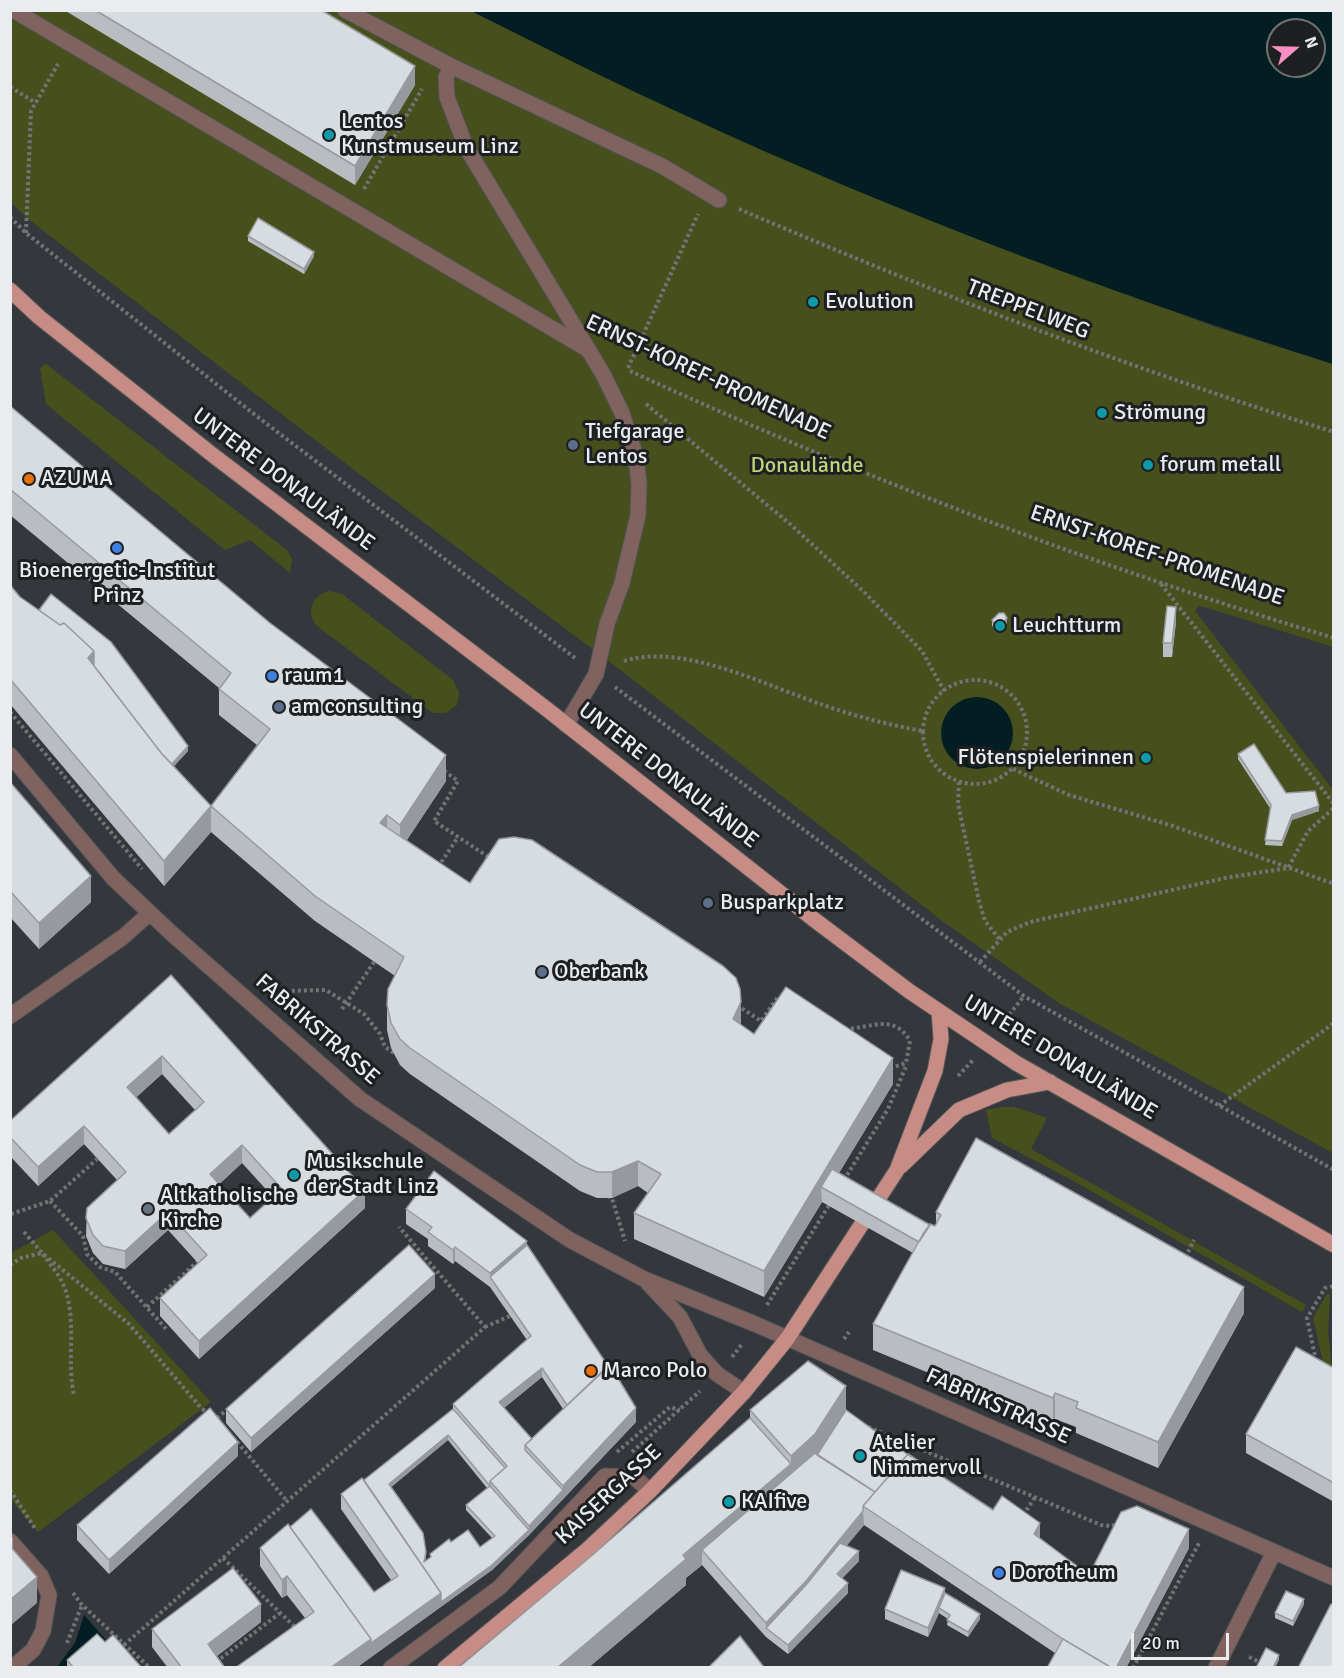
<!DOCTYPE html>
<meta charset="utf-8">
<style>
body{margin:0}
#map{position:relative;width:1344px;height:1678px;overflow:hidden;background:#34383c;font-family:Signika,sans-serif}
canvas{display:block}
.frame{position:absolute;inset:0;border:12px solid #eaecef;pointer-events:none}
.north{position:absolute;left:1266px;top:18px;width:60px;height:60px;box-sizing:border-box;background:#1d1f21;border:2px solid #6f7173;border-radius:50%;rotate:70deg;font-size:16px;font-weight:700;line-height:24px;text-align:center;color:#eaecef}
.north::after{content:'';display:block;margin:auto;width:21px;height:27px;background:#fc8fc2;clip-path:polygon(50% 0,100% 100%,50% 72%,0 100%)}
.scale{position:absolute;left:1131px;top:1633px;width:98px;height:27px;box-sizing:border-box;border:3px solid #eaecef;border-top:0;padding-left:8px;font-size:18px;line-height:21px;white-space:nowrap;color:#eaecef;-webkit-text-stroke:4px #1d1f21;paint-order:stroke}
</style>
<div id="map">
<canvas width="1344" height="1678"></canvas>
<div class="frame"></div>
<div class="north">N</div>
<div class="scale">20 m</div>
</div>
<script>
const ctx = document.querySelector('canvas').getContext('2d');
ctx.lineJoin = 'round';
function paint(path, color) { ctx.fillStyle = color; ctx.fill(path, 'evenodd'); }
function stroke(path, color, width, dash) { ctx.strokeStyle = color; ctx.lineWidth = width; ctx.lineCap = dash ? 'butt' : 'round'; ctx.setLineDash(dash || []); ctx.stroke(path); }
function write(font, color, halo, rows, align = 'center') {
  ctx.font = font + ' Signika,sans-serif'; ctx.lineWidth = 6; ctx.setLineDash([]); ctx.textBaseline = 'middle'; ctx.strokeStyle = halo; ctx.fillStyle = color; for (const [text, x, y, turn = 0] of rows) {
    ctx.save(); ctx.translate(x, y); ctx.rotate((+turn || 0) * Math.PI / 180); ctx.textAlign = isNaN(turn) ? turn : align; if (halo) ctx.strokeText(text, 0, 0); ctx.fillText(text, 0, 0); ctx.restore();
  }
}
paint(new Path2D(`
 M10,11h461l164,81 254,111 326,124 118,37v283l-122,-38 -12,-3 -4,5 138,179v363l-274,-150 -118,-83 -314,-245 -265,-199 -335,-258 -16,-16z
 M46,364l241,186 5,9 -2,14 -40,-33 -25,10 -179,-146 -6,-36z
 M329,591l13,3 111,86 6,12 -2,13 -11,8h-13l-116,-87c-12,-15 -5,-30 12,-35z
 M1002,1107h13l32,11 -16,31 275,156 -4,7 -232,-133 -78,-41 -6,-28z
 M53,1230l158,172 -173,130 -27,-32v-247z
 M1327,1294h3l-2,38 4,38 -8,-4 -11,-48z`), '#47501c');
paint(new Path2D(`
 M471,11h862v353c-237,-75 -473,-165 -698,-272 -55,-26 -109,-54 -164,-81zM1278,30h36v36h-36z
 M941 733a36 36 0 1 1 72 0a36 36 0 1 1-72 0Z
 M84,1615l22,25 -34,27h-15l18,-24z`), '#031e22');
const minor = new Path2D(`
 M13,10l574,339
 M345,10l106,56 211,100 57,34
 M451,66l-5,11 1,20 19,50 137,227 19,39 14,44 3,27 -1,31 -16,68 -15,41 -11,50 -30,51
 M10,755l103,123 57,54 190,167 210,141 74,39 111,45 579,254
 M10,1016l113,-79 27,-24
 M648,1283l32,34 20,38 17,19 27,18
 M10,1541l31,35 8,19 -6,36 -10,19 -21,18
 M391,1668l109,-81 105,-111 29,1 16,14
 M1216,1668l58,-116`);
const major = new Path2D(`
 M10,290l29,27 175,139 330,251 272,214 93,70 107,72 318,182
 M901,1166l58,-56 48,-20 43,-8
 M445,1668l143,-119 62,-58 94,-99 43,-53 110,-169 38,-99 6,-32 -2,-28`);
stroke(minor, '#515559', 17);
stroke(major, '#515559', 17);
stroke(new Path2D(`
 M10,87l26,16
 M364,189l58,-100
 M739,209c195,84 392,160 595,223
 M10,217l16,16 233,185 316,240
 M26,233l5,-122 27,-47
 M628,368l70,-154
 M630,371c228,105 463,195 704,267
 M646,404l144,120 73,67 59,60 22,40
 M1161,584l173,220
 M624,661c59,-19 145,26 202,45 32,11 64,19 97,25
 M923 732a52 52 0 1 1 104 0a52 52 0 1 1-104 0Z
 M615,687l409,309 310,174
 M10,712l132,157
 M1013,769l56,26 104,31 161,58
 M444,771l14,10 -24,40 56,37
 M959,782l-1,22 21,97 6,20 15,19
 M438,867l20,-30
 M980,962l27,-30 23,-10 195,-44 63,-10 20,-37 26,-23
 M269,985l16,6 41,-1 38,24 16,20 5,13 12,8
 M737,1005l24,16 17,-24 5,3
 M342,1009l32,-47
 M1002,1024l22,-28
 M845,1029c26,-1 49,-16 65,12l-4,22 -15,5
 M958,1076l15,-16
 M1219,1106l115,-83
 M844,1180l44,-71 19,-45
 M608,1196l4,2 13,43
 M50,1201l33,35 4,18 13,13 15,5 52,58
 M11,1214l39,-13 47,-42
 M24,1232l18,21 87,71 73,85 7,4
 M1188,1252l6,-12
 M10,1265l11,-7 21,-5c7,10 16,20 21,31 15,33 3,76 11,111
 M767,1305l64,-103
 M147,1307l50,-45
 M485,1327l25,-11
 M844,1339l5,-7
 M732,1357l10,-13
 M1316,1361l-9,-43 18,-30 9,-2
 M217,1418l11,-9
 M868,1427l233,98 11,1 7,-3
 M237,1442l50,59
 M617,1452l53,-45 10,3
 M632,1452l68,-61
 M10,1490l26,40
 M1023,1515l13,-19
 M223,1558l73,70
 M73,1593l9,12 68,63
 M67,1643l15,-38
 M124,1645l361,-318 -86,-100
 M1249,1657l23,11
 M216,1662l64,-49
 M1133,1668l66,-125`), '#707477', 4, [3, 3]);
stroke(minor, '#80635f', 15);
stroke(major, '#c78d85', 15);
paint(new Path2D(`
 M64,10h257l94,75 -60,100z
 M248,236l66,20 -10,18 -56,-33z
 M10,406l436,375 -39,59 63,43 271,142 13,9 139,50 -54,89 91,52 5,1 1,-2v-12l308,101 -86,155 -82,-35v-6l-21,-8 -2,5 -180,-74v-26l40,-71 -91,-51 -58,95 -130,-58v-26l14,-20 -10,-7 -26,12h-15l-17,-7 -170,-117 -10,-9 -9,-17 -4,-18v-25l8,-29 -80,-55 -104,-89 -47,54 -154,-182v-119l10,12 168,154 -14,15 37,40 46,-61 -38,-30v-27l-209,-173z
 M992,620l15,3 -6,9 -6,-1 -3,-6z
 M1176,622l-4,35h-9v-14z
 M1238,754l48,39 33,18 -27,9 -10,26 -17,-1 5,-37 -32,-49z
 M10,782l81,120 -52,47 -29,-32z
 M171,975l194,233 -166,151 -39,-43v-18l38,-35 -30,-33 -43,39 -22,-5 -10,-11 -7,-17 1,-28 30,-28 -33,-36 -46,42 -28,-30v-35zM162,1074l33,36 -26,24 -33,-37zM242,1163l31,34 -23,21 -31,-34z
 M406,1209l121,36 109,177 -107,113 -37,35 -136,98h-121l70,-50 -18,-23 -5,3 -22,-32v-18l30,-21 84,65 17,-12 -50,-71v-15l23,-14 89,-71v-5l74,-64 -37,-53 -35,-26 -2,3 -25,-18v-7l-22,-15zM542,1377l21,32 -31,30 -28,-31zM448,1440l39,48 -21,17v5l26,28 -12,9 -29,-5 -21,12v4l-5,3 1,-4 -35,-70z
 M435,1288l-184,164 -25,-29v-14z
 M1334,1368v134l-88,-49v-19z
 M750,1410h96l65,47 82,53 47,28 49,37 100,-27 -63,120h-79l8,-15 -191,-128 -18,21 13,15 -17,17 6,15 -60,61 -22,-17 -64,-72 -16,13v7l-98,83h-130l131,-110 161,-140z
 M238,1456l-129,118 -32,-34v-15z
 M945,1593l35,26 -12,18 -21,-12 1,-6 -9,-6 -11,24 -43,-18v-10z
 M1304,1604l-11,22 -18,-8v-5z
 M261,1622l-44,34 8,12h-57l-16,-21v-18z
 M105,1642l37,26h-75v-8z`), '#b9bdc2');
paint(new Path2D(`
 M415,66v19l-60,100v-19z
 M314,252v4l-10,18v-5z
 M1176,607v15l-4,35v-14z
 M1007,618v5l-6,9v-5z
 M94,651v26l-6,-19z
 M188,746v5l-26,28v-5z
 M446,755v26l-46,69v-25z
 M211,806v26l-47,54v-25z
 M1319,806v5l-27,9 -10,26v-5l10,-26z
 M387,815v25l-7,-17z
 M91,876v26l-52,47v-26z
 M741,1002v26l-8,-9z
 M162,1056v18l-35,32v-19z
 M893,1058v26l-65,107 -7,-4 1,15 -58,95v-26z
 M84,1126v18l-46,42v-19z
 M242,1145v18l-32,30v-19z
 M638,1161v25l-26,12v-26z
 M365,1190v18l-166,151v-18z
 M168,1212v18l-43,39v-18z
 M527,1241v14l-37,22v-4z
 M455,1247v14l-2,3v-14z
 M435,1274v14l-184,164v-14z
 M1244,1287v26l-86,155v-26z
 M542,1368v9l-43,35v-10z
 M846,1386v33l-27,42 -117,89v15l-16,13v7l-98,83h-31l126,-113 108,-91v-8z
 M1055,1393v26l-2,5v-26z
 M636,1408v14l-107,113 -37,35 -136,98h-26l199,-138v-4l34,-36v-4z
 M448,1435v5l-59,49v-5z
 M238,1442v14l-129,118v-14z
 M863,1511l1,14 -58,70 -40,33v9v-14z
 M1040,1523v19l-6,-8z
 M1189,1529v19l-63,120h-10z
 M13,1537v26l-3,2v-26z
 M859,1551v10l-22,23v-10z
 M287,1576v19l-5,3v-18z
 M37,1577v26l-27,23v-26z
 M848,1583v10l-60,61v-9z
 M945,1588v9l-6,11v5l-11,24v-9z
 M1304,1599v5l-11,22v-5z
 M261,1604v18l-53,41v-19z
 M980,1614v5l-12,18v-5z
 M1279,1655v5l-4,8h-2z`), '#969a9e');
const building = new Path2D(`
 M95,10h226l94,56 -60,100z
 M258,218l56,34 -10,17 -56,-33z
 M10,406l260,217 176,132 -46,70 -13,-10 -7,8 90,60 29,-44 15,-2 18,3 191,126 13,12 4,11 1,13 -8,17 21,15 32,-47 107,71 -129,213 -130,-58 27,-39 -23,-13 -26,11h-15l-17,-7 -170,-117 -10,-9 -9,-16 -4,-18 1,-16 16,-32 -89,-61 -104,-90 59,-77 -51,-40 12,-16 -221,-184z
 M10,585l10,12 40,28 4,-2 30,28 -6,7 74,96 49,52 -47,55 -154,-182z
 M51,594l60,48 77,104 -16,18 -10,-10 -68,-88v-15l-30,-28 -4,2 -21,-15z
 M1167,606l9,1 -4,36h-9z
 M999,613h5l3,5 -6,9 -6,-1 -3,-6z
 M1254,744l32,49 29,-2 4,15 -27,9 -10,26 -17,-1 6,-35 -33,-51z
 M10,782l81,94 -52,47 -29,-32z
 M171,975l194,215 -166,151 -39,-43 47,-43 -39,-43 -43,39 -22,-5 -10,-11 -7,-17 1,-10 39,-36 -42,-46 -46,41 -28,-30v-16zM162,1056l42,46 -35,32 -42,-47zM242,1145l40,44 -32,29 -40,-44z
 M976,1138l268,149 -86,155 -82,-34 2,-6 -23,-9 -2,5 -180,-74 50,-90 7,-10 5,2 6,-11 -5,-3z
 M832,1169l98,56 -11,17 -98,-55z
 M434,1171l93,70 -37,32 -35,-26 -2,3 -25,-18 4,-5 -26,-18z
 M409,1245l26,29 -184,164 -25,-29z
 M527,1245l81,121 -41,39 -25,-37 -43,34 33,37 -7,6v5l38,40 -34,36 -39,-45 17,-15 -54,-62 78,-68 -41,-59z
 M1296,1347l38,21v115l-88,-49z
 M808,1361l38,25 -31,48 -24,22 -41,-46z
 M610,1365l26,43 -73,78 -38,-41z
 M210,1408l28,34 -129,118 -32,-35z
 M453,1409l52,59 -15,13v5l-42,-51 -59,49 34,49 3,19 -2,10 7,-5 -1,-3 19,-15 2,3 17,-12 12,17 15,-11 -29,-31 24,-19 39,44 -37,35 -51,37v-9l-77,-113z
 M846,1410l65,47 -3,-3 -33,38 -58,-37z
 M750,1418l41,46 -108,91 3,4 -129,109h-99l131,-110z
 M815,1453l60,39 -12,14v5l-57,70 -40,42 -64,-73z
 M908,1454l85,56 9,-14 38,27 -6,11 55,41 32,-63 16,-6 52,23 -73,139h-4l-49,-29 -200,-133z
 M362,1478l79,115 -70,50v-4l-81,-112 21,-18 63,83 24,-16 -57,-82z
 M288,1524l83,115 -41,29h-95l79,-56 -27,-36 -5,4 -22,-32z
 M840,1543l19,8 -22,23 11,9 -60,62 -22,-17 40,-43z
 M10,1546l27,31 -27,23z
 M233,1568l28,36 -53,40 17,24h-43l-30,-39z
 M901,1570l44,18 -17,40 -43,-19z
 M1286,1591l18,8 -11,22 -18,-8z
 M945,1593l35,21 -12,18 -21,-12 3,-5 -11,-7z
 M1331,1604l3,2v62h-36z
 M97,1634l8,8 8,-7 29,33h-68l-7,-8z
 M740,1636l23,30 -2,2h-53z
 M1063,1639l49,29h-65z
 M1266,1648l13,7 -6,13h-17z`);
paint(building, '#d7dce1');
stroke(building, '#969a9e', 1.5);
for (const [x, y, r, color] of [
 [329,135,6,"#0f9aa8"],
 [813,302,6,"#0f9aa8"],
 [1102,413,6,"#0f9aa8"],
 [573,445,6,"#5c6f8a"],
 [1148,465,6,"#0f9aa8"],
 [29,479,6,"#e8710a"],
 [117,548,6,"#3f7fe0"],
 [1000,626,6,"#0f9aa8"],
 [272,676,6,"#3f7fe0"],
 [279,707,6,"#5c6f8a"],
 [1146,758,6,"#0f9aa8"],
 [708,903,6,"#5c6f8a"],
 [542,972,6,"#5c6f8a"],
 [294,1175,6,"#0f9aa8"],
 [148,1209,6,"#6b7280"],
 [591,1371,6,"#e8710a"],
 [860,1456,6,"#0f9aa8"],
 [729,1502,6,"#0f9aa8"],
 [999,1573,6,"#3f7fe0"]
]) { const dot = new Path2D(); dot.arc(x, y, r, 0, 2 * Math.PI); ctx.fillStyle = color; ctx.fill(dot); stroke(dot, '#1d1f21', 2); }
write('22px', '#eaecef', '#1d1f21', [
 ["Lentos",341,122],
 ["Kunstmuseum Linz",341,147],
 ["Evolution",825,302],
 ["Strömung",1114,413],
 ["Tiefgarage",585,432],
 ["Lentos",585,457],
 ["forum metall",1160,465],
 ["AZUMA",41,479],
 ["Bioenergetic-Institut",117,571,"center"],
 ["Prinz",117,596,"center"],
 ["Leuchtturm",1012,626],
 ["raum1",284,676],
 ["am consulting",291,707],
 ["Flötenspielerinnen",1134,758,"right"],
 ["Busparkplatz",720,903],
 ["Oberbank",554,972],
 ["Musikschule",306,1162],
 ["der Stadt Linz",306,1187],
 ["Altkatholische",160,1196],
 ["Kirche",160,1221],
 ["Marco Polo",603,1371],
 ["Atelier",872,1443],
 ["Nimmervoll",872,1468],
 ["KAIfive",741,1502],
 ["Dorotheum",1011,1573]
], 'left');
write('22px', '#eaecef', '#1d1f21', [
 ["TREPPELWEG",1028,310,21],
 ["ERNST-KOREF-PROMENADE",708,378,25],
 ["UNTERE DONAULÄNDE",283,480,37],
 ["ERNST-KOREF-PROMENADE",1157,556,19],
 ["UNTERE DONAULÄNDE",668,776,38],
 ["FABRIKSTRASSE",317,1030,41],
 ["UNTERE DONAULÄNDE",1060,1058,31],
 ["FABRIKSTRASSE",998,1407,24],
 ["KAISERGASSE",609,1495,-43]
]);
write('22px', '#c1d37a', '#1d1f21', [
 ["Donaulände",807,466]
]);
</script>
